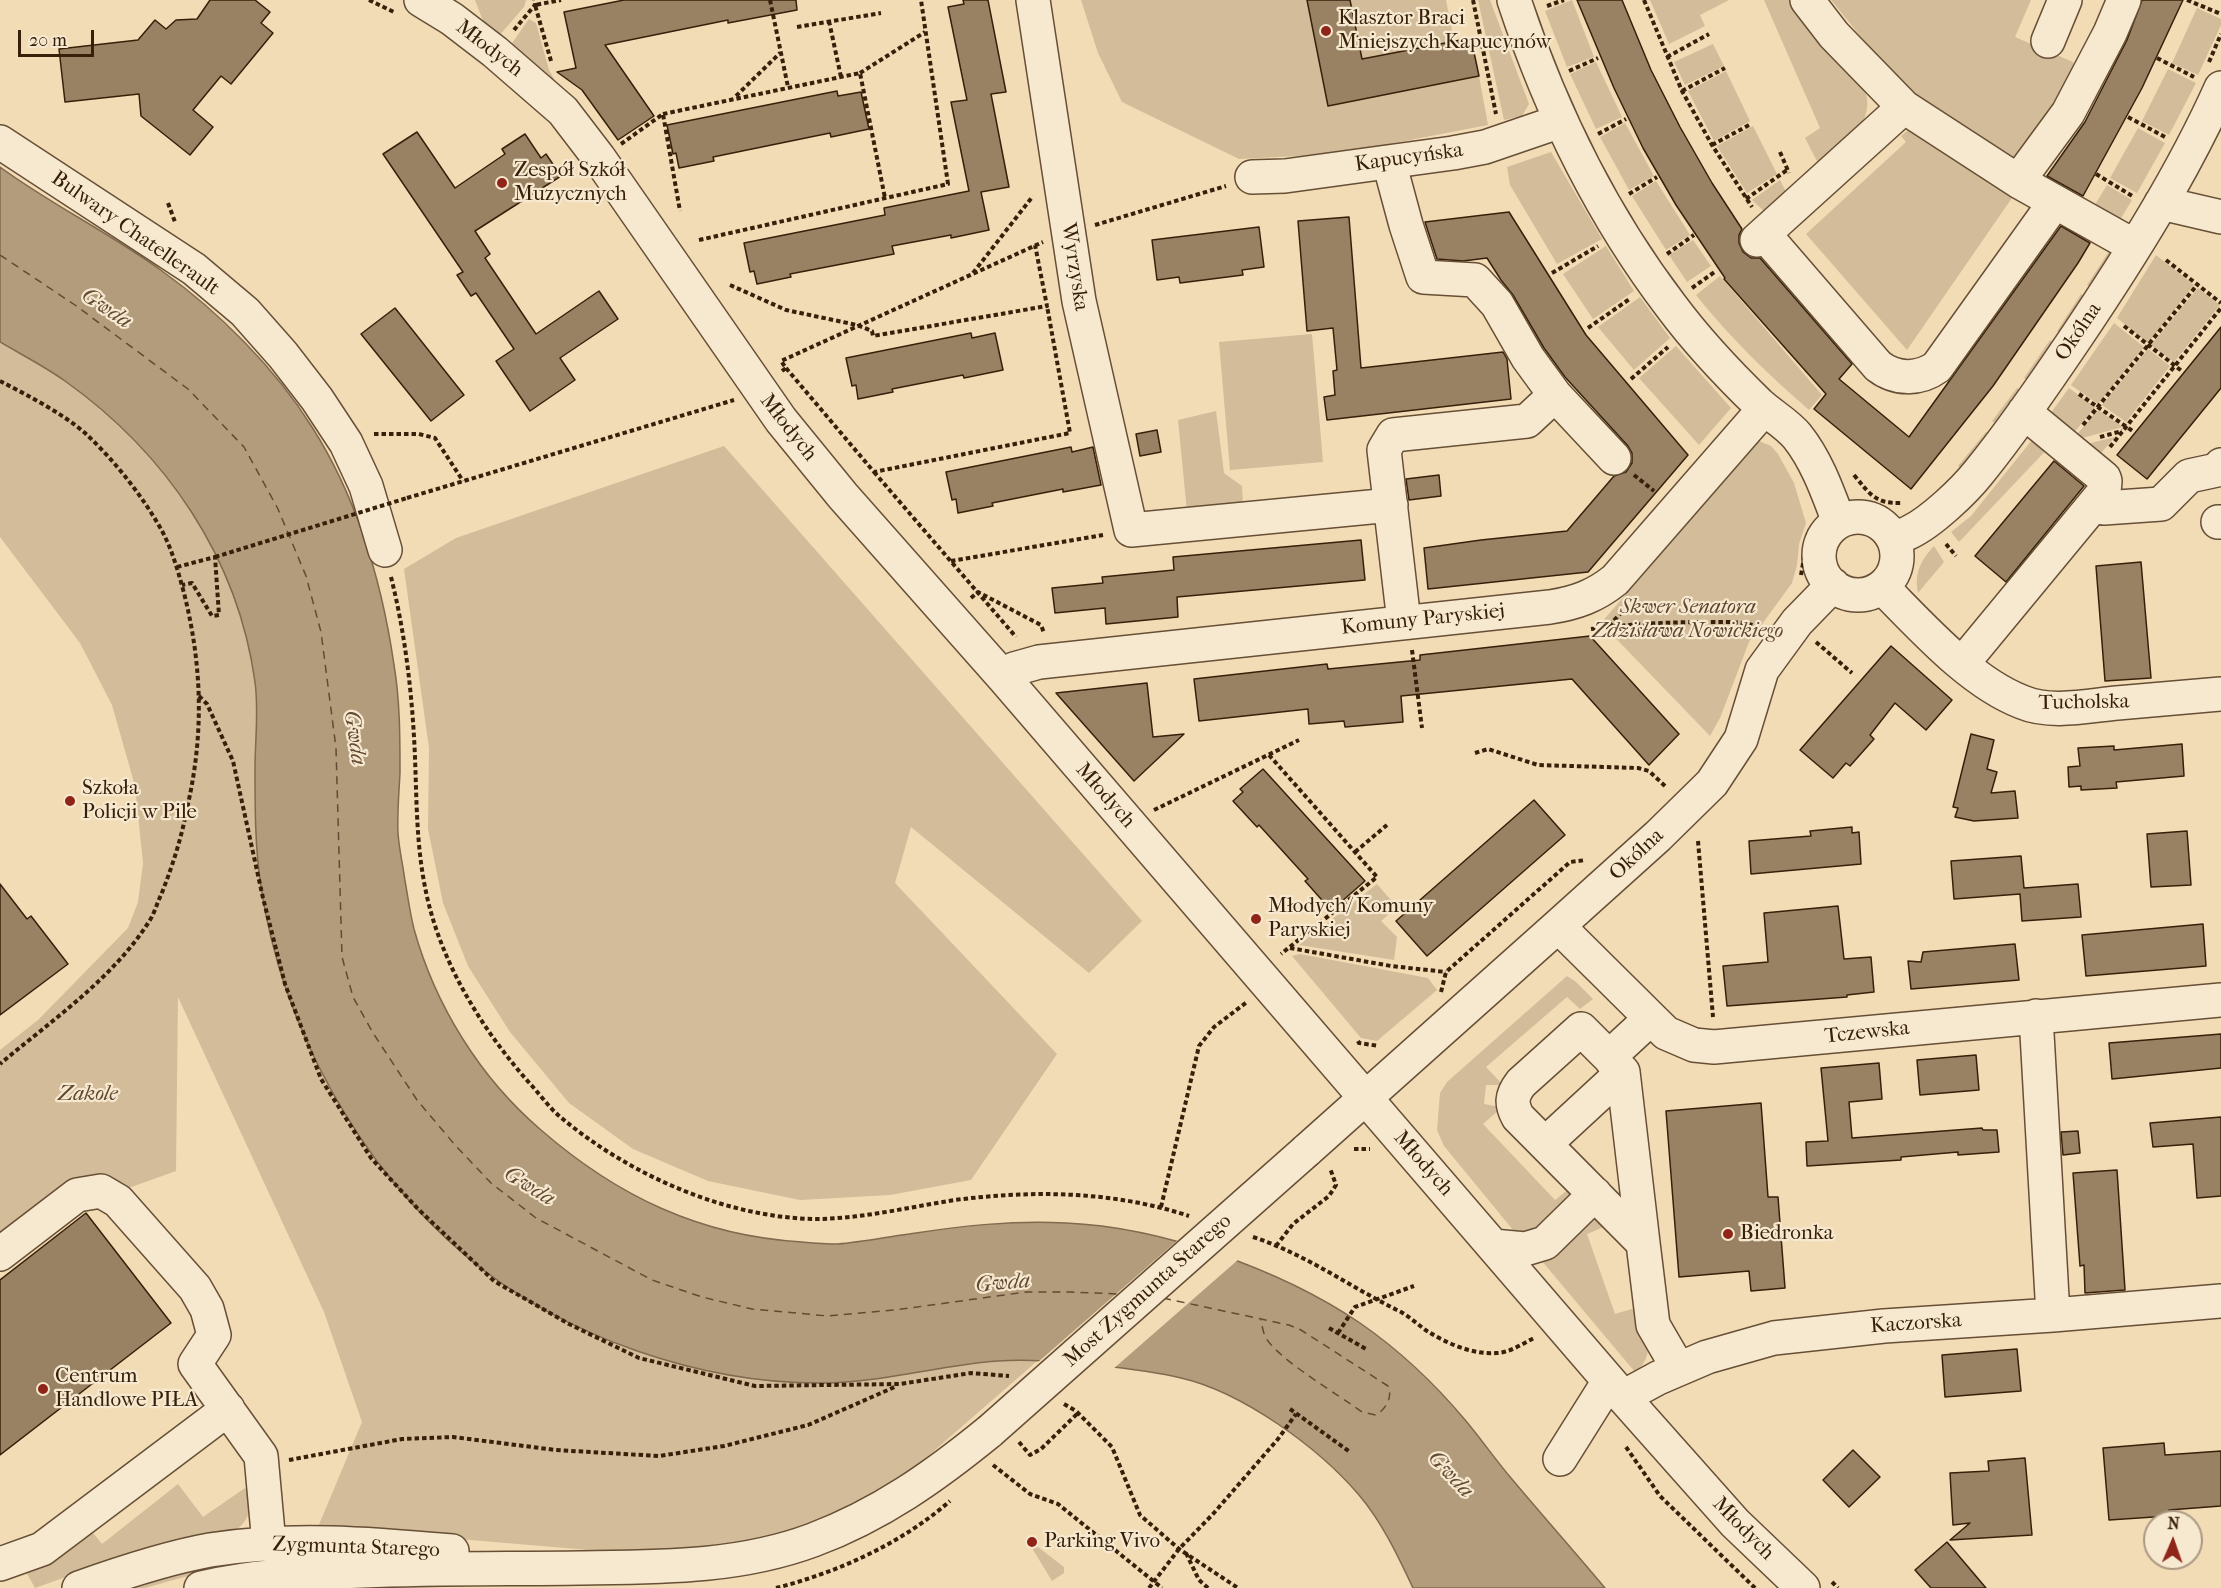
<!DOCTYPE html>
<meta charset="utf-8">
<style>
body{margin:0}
#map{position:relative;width:2221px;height:1588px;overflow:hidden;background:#f2dcb6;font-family:"IM FELL French Canon",serif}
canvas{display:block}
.north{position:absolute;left:2143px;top:1510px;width:60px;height:60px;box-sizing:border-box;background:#f7e8d0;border:2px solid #aa9881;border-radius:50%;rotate:2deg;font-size:16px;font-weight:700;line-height:24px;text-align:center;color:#37200a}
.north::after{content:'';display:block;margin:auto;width:21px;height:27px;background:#8f2418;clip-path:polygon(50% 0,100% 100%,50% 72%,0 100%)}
.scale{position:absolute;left:18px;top:30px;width:76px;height:27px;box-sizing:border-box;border:3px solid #37200a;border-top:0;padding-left:8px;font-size:18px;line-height:21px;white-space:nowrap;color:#37200a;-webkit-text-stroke:4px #f7e8d0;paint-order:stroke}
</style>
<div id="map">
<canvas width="2221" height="1588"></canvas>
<div class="north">N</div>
<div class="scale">20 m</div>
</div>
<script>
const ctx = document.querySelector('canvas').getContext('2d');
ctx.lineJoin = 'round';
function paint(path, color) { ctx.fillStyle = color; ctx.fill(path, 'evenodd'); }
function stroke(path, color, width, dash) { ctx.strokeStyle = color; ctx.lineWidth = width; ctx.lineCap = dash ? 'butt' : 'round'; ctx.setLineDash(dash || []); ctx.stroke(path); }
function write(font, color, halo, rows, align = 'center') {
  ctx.font = font + ' "IM FELL French Canon",serif'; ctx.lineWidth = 4.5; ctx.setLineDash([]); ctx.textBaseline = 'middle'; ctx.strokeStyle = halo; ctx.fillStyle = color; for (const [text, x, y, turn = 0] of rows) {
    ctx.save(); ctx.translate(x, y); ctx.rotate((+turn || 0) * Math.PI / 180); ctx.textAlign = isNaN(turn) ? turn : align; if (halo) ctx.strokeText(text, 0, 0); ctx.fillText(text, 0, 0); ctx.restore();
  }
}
paint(new Path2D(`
 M475,0h51l-2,7 -26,30 -15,-16z
 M1081,0h226l21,106 151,-30 9,49 -151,29 -98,5 -117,-57 -24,-49z
 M1350,0h96l8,41 -92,18z
 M1478,0h12l39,104 -7,12 -18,4z
 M1572,0l22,57 -27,10 -22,-56z
 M1650,0h79l-29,15 5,11 -36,18z
 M1764,0h33l69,94c9,30 -27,54 -46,73l-15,-29 15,-10z
 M1831,0h200l-16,37 58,25 4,12 -59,89 -105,-62z
 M2197,8l24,11v6l-23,50 -26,-12z
 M529,19l7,4 13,47 5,9 -1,3 -43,-36z
 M1713,44l11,22 -39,19 -11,-23z
 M1596,62l26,55 -26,12 -26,-55z
 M2168,69l28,14 -27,52 -27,-14z
 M1726,71l24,50 -36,20 -26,-50z
 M1625,123l29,53 -25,14 -29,-53z
 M1914,125l100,70 -107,155 -101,-116 100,-92 -5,-6z
 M1753,126l24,48 -30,19 -30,-47z
 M2138,128l27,15 -28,50 -27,-15z
 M1551,152l51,87 -45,25 -47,-79 -3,-18z
 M1780,180l9,18 -23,15 -14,-13z
 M1656,181l34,54 -24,15 -34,-54z
 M2107,185l25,15 -14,23 -25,-15z
 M1693,240l18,26 -24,16 -18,-27z
 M2113,245l5,3 -25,40 -6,-3z
 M1606,246l28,45 -41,28 -30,-45z
 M2156,255l38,30 -46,58 -31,-25z
 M1720,276l102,119 -13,15c-41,-36 -79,-72 -113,-115z
 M2198,288l22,17 -46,57 -23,-17z
 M2081,294l6,4 -24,37 -6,-4z
 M1640,297l30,41 -36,32 -36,-43z
 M2114,323l30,24 -46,57 -27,-19z
 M1312,334l11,128 -93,8 -11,-128z
 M0,337l64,38 59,47 80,96 44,99 61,419 625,333 110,-13 -131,114 -42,27 -44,22 -93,27 -52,4 -81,1 -282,-24 44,-105 -38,-110 -146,-315 -2,174 -176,63v-184l38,-30 90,-92 10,-26 5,-39 -8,-77 -23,-81 -32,-62 -80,-106z
 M2050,340l6,5 -25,37 -7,-4z
 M1676,346l55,62 -32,37 -60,-67z
 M2148,349l22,17 -44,56 -24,-17z
 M2017,388l6,4 -25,34 -6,-5z
 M2069,388l26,19 -27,33 -18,-23 3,-7z
 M2098,410l25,17 -52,14z
 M1216,411l8,62 18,13 1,21 -56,5 -9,-92z
 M1986,432l5,4 -28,34 -5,-4z
 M2115,437l-21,24 -19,-14z
 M2032,440l20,4 -93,98 -8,-10 20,-16z
 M1759,441l12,5 7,8 16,29 12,40 -7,21 -2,21 -5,18 -43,59 -29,76 -10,18 -109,-113z
 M724,446l418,475 -53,52 -178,-146 -16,56 162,171 -86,126 -81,15 -90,5 -92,-19 -75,-32 -64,-46 -59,-71 -42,-66 -25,-63 -15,-74 1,-81 -25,-179 52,-31z
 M1934,546l10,16 -26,31c-4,-20 3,-33 16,-47z
 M1377,884l20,23 -16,14 16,16 -3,23 -95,-15z
 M1300,954l128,24 9,12 -60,51 -16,-3 -69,-82z
 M1567,976l9,6 17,17 -13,10 -13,-12 -81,70 17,18h-17l-2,19 16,3 -1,3 -16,14 72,76 14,-11 6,6 -32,39 -25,2 -74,-90 -7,-16 3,-37 7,-11z
 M1583,1217h14l9,9 -19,8 28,80 20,-6c9,22 24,46 0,64l-99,-118z
 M178,1484l25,33 42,-29 6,6c0,18 -3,27 -17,38l-115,26 -84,30 -11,-20 65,-40 13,16z
 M1038,1547l26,20v6l-12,8 -20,-33z
 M333,1551l-149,26 -39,11h-30l83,-23z`), '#d2bc99');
const water = new Path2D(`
 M0,167c52,38 110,66 162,104 56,40 114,98 150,156 45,71 70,155 82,238 6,35 6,72 6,108 -1,20 -3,41 -2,60 1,16 5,32 7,48 3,16 5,32 9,48 21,76 66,149 127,201 76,66 159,106 261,112 11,1 24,2 36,2 24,-2 48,-7 71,-10 52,-8 104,-14 157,-11 95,4 214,46 294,100 39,27 76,62 106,98 15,18 29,38 45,57 31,37 63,73 94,110h-192c-15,-32 -31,-66 -54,-93 -41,-48 -117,-103 -178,-117 -28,-7 -57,-10 -86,-13 -32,-3 -64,-6 -97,-4 -57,4 -113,21 -171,22 -124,2 -264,-46 -360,-126 -108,-91 -185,-230 -206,-370 -6,-39 -6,-79 -6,-118 0,-29 4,-58 0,-87 -17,-124 -89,-229 -190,-301 -21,-15 -43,-26 -65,-39z`);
paint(water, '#b29c7c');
stroke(water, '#816a4e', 1.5);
paint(new Path2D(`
 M1179,1239l60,20 -127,111 -75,-7z`), '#f2dcb6');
stroke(new Path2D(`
 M0,255l75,50 113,84 56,58 34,62 28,67 15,56 15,116 6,209 11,40 20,36 44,67 38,45 36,38 45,35 116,62 50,17 50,12 76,7 67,-6 131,-18h45l48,2
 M1163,1298l126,27 12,5 87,56c5,11 -2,23 -12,29l-14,-3c-23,-17 -83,-52 -96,-74 -3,-6 -4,-12 -5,-18`), '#624b32', 1.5, [8, 6]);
const building = new Path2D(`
 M210,0h45l15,12 -9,11 12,10 -42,51 -10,-8 -28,34 20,17 -23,28 -49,-39 -2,-22 -74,8 -6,-53 79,-9 17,-20 11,9 10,-9 21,-1z
 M624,0h172l1,10 -69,13v-3l-123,25 49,71 -36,24 -36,-50 -25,-18 19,-4 -12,-56z
 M963,0h25l18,92 -15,2 18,93 -28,5 8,38 -38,8v-3l-59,11 2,8 -104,20 1,3 -34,7 -3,-13 -4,1 -6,-29 141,-28 -1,-7 85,-17 -18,-89 16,-2 -19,-93 16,-3z
 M1307,0h43l12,59 109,-21 8,38 -151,30z
 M1577,0h45l29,70 29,57 32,56 30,46 -3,6v8l4,9 8,6h9l92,106 -13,15 70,58 152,-211 29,17 -12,20 -85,123 -82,103 -97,-80 12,-15 -102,-115 1,-1 -49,-73 -33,-57 -29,-60z
 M2142,0h41l-41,88 -59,108 -36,-20 38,-54 42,-82z
 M837,91l1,5 23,-4 8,37 -38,8 -1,-4 -117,24 1,4 -35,7 -3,-15 -3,1 -6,-29z
 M417,132l38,56 50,-34 -3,-5 23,-15 16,24 5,-4 15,22 -86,55 15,23 -5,4 51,76 63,-43 19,28 -58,39 15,22 -45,31 -34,-50 18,-12 -38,-56 -5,3 -14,-21 6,-3 -80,-118z
 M1509,212l77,123 102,120 -100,117 -160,17 -4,-41 57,-8 86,-9 47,-55 12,-4 6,-9v-10l-4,-7 -63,-69 -21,-29 -31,-53 -12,-15 -14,-22 -24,3 -26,-2 -12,-37z
 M1349,217l12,151 142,-16 4,7 4,40 -184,21 -3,-23 11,-2 -2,-24 4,-1 -4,-42 -26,3 -9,-110z
 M1259,227l5,40 -22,3 1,5 -63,8 -1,-6 -22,3 -5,-40z
 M395,308l69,87 -33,26 -70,-87z
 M2221,327v61l-74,91 -30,-24z
 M971,333l1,5 23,-5 8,37 -39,8 -1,-3 -71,14 1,3 -35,7 -2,-14 -4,1 -6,-28z
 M1157,430l4,22 -21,4 -4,-22z
 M1071,447l1,5 21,-5 8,38 -38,7v-3l-71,14 1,3 -35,7 -2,-14 -4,1 -6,-28z
 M2054,461l30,25 -78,96 -31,-26z
 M1439,475l2,21 -32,4 -3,-21z
 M1361,540l4,40 -188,17 1,20 -72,7 -1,-16 -50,5 -3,-25 51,-5 -1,-6 72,-7 -1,-13z
 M2141,562l10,116 -46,3 -9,-115z
 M1590,636l89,98 -30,31 -77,-86 -171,17 2,26 -58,5 -1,-6 -35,3 -1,-15 -109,12 -5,-42 133,-15 1,5 92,-9v-5z
 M1891,646l61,54 -26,30 -31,-27 -25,32 4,4 -24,27 -4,-3 -13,15 -33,-28z
 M1147,683l6,54 31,-3 -50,47 -78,-88z
 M1971,734l23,6 -7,29 10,3 -6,21 24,-2 3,27 -44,3 -19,-4 3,-9 -5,-1z
 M2182,744l2,32 -68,6 1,6 -36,2v-4l-12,1 -1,-20 12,-1 -2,-18 36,-2v4z
 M1263,769l102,112 -24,21 -3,-3 -9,9 -24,-27 3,-2 -49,-54 -2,2 -24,-26 10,-9 -3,-3z
 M1534,800l31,35 -138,121 -31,-35z
 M1852,827v6l7,-1 2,32 -110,10 -2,-33 62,-5 -1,-5z
 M2187,831l4,54 -40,2 -4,-53z
 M2021,856l3,32 54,-4 3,33 -59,4 -2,-27 -66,5 -3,-38z
 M0,884l27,35 4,-3 37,48 -68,51z
 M1838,906l6,53 27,-2 3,35 -27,3v2l-120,9 -4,-40 45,-4 -4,-49z
 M2203,924l3,42 -120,10 -4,-41z
 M2015,944l4,36 -108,9 -3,-28 13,1 2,-10z
 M2221,1034v34l-109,11 -3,-36z
 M1976,1055l3,35 -59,5 -3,-35z
 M1879,1063l3,36 -33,3 3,36 130,-10 1,2h14l2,22 -41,3v-3l-57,5v3l-94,6 -1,-24 22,-1 -7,-73z
 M1761,1103l7,94h10l7,91 -34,3 -2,-20 -70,6 -13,-166z
 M2221,1117v79l-24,2 -4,-54 -40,3 -3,-24z
 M2078,1131l2,22 -17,2 -2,-23z
 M2117,1170l8,120 -40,3 -1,-28 -4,1 -7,-93z
 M86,1213l85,110 -171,132v-175z
 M2017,1349l4,42 -76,6 -3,-42z
 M2164,1443l1,12 56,-4v55l-52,4v6l-60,4 -6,-72z
 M1853,1450l27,27 -31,30 -26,-27z
 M2025,1458l7,77 -82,5 20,-17 -17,2 -3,-52 39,-2 -1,-10z
 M1947,1542l39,46h-55l-16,-18z`);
paint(building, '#988263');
stroke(building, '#37200a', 1.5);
const minor = new Path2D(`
 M421,0l31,19 43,33 68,59 36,47 182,262 62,76 161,182 619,719 112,126 68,65
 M1033,0l46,301 52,229 260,-25
 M1514,0c36,109 87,214 157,306 26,35 56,67 88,98 12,11 28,20 38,32 20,25 31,57 42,86
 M2048,41l17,-41
 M1904,107l114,74 116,65
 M0,142l194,127 51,43 38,43 34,44 29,44 20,43 19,64
 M1389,162l17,63 17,52 52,3 22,24 31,54 27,37 59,63
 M1252,177l33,-1 168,-23 32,-6 76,-26
 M2018,181l50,-68 42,-80 14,-33
 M2161,203l60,14
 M1764,234l114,132c18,14 41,14 59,1l118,-165
 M1757,240l147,-133 -70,-72 -27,-35
 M2096,502l8,6 57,-4 28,-28 28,-6 4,-5
 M1819 556a39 39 0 1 1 78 0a39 39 0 1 1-78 0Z
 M2218,522h3
 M1893,537c6,-1 12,-2 17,-5 21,-10 54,-41 69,-60 35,-43 67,-90 98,-136 53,-79 105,-161 144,-248
 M1882,587c39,39 88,95 140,115 28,12 65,4 95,1 34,-3 69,-6 104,-9
 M1404,622l-20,-172 9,-15 134,-14 28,-26
 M1962,664l142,-172 1,-11 -1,-3 -80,-66
 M1004,678l10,-9 25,-7 511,-55c26,-4 45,-11 65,-27l149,-171
 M1558,926l108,107 28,12 20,2 507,-47
 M2036,1016l17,299
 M1650,1019l-41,38 -28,-28 -60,54c-10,13 -10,21 -3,34l125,126 10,82 25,43
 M1623,1072l20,171
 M1545,1144l78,-72 -11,-11
 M1306,1151l252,-225 100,-90 54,-53 29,-44 21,-69 35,-48 36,-37
 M1493,1246l32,3 20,-6 50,-49
 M0,1254l77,-59 24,-4 17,10 77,87 12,21 7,26 -19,29 66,92 8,88
 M1623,1397l35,-19 49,-21 67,-19 110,-12 169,-11 168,-14
 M1560,1459l49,-78
 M0,1564l42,-15 186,-140
 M79,1588c42,-15 87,-30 131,-38 80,-13 162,-6 242,1
 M201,1588c53,-12 107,-15 162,-17 72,-3 145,-2 217,-3 79,-1 158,0 233,-28 67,-25 122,-64 177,-109`);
stroke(minor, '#664f35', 36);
stroke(new Path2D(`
 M369,0l27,13
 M770,0l18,87
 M1473,0l23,114
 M1644,0l38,91 30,54 40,62
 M2187,0l34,14
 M1547,6l17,-6
 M829,21l12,56
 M797,27l84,-14
 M514,30l21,-25 -1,-5
 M1667,57l42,-23
 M2157,58l37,19
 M551,61l-16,-56 26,-5
 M2209,62l12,-28
 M1569,71l29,-13
 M860,73l65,-41
 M1682,91l43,-23
 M736,96l44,-43
 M663,114l197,-41 25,125
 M2128,117l37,20
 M1598,134l28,-15
 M621,144l42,-30 17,97
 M1712,145l39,-21
 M1780,152l9,21
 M2096,174l38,23
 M1629,194l28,-17
 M1746,199l41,-29
 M168,203l7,19
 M1095,225l131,-39
 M699,240l249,-56 -27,-184
 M1667,254l27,-19
 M2166,260l55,43
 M973,273l60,-77
 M1552,273l46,-27
 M730,285l56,25 71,15 15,6 1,5 174,-30 -12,-61
 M1692,288l24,-17
 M2124,326l59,46
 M1588,328l43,-30
 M786,368l88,104 196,-39 -23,-127
 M782,371l4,-3 -5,-7 262,-119
 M1631,379l37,-32
 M0,381c27,14 62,32 85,52 29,27 56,61 76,96 11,20 17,42 23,64 18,72 20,139 4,211 -6,32 -15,61 -27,91 -4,8 -6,17 -11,25 -36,58 -98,100 -150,144
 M2079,394l55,38
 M2083,425l114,-140
 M374,434h45l16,4 28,43
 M2100,437l22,-6
 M2110,447l111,-139
 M874,472l142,165
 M1634,475l20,16
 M1854,475c15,18 21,29 47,28
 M407,498l327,-98
 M1946,544l10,12
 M951,561l152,-26
 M177,567l38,-10 4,58 -7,1 -20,-33 -10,2
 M1801,575l8,-45
 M391,577c13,52 20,107 23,160 3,50 1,100 11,150 14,74 58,145 108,200 8,9 16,20 25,28 69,59 169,104 261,104 46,-1 91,-12 136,-19 78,-10 159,-9 234,16
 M971,598l7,-6 63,33 3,8
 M1609,626l11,-12
 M1591,629c39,-5 78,-7 117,-7 18,0 34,-1 51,5
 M1816,642l36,31
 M1412,650l10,78
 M199,696l8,8 26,57 30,137 22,86 36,95 50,79 47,51 76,72 75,43 70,34 116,28 145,-2 71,-11 38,3
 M1475,753l13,-4 50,16 100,3 11,3 17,16
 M1269,755l108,122 -96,77
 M1154,810l145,-70
 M1698,841l15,176
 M1355,852l32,-27
 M1290,948l101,18 55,6
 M1441,992l5,-20 124,-110 16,-2
 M1358,1041l1,2 20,3
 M1354,1149h16
 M1161,1207l38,-161 15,-19 33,-25
 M1253,1237c52,17 96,49 144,73 11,5 20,14 30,21 19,12 46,24 69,22 13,0 26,-9 38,-15
 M1276,1246l17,-22 36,-28 7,-11 -6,-17
 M1329,1328l37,21
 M1338,1333l17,-26 59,-21
 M1064,1404l12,7 36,36 28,68 39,34 59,39
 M1290,1409l60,43
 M1019,1442l11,13 11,-6 37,-36
 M1626,1447l34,49 95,92
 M289,1460l113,-21 51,-2 103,13 103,6 65,-10 84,-21 89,-39
 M993,1465l37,29 28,10 104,84
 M1186,1553l13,27 9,8
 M1832,1582l6,6
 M776,1588c63,-16 126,-45 174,-87
 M1149,1588l30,-39 34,-35 65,-75 18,-25`), '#37200a', 4, [4.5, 3]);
stroke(minor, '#f7e8d0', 33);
const minorBridge = new Path2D(`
 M990,1431l316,-280`);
stroke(minorBridge, '#664f35', 36, []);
stroke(new Path2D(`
 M215,557l192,-59`), '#37200a', 4, [4.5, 3]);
stroke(minorBridge, '#f7e8d0', 33);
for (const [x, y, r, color] of [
 [1326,31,6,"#8f2418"],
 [502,183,6,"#8f2418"],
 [70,801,6,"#8f2418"],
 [1256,919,6,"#8f2418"],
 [1728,1234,6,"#8f2418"],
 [43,1389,6,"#8f2418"],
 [1032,1542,6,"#8f2418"]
]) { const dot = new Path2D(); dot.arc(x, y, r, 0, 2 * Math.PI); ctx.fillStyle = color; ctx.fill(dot); stroke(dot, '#f7e8d0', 2); }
write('21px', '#37200a', '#f7e8d0', [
 ["Klasztor Braci",1338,19],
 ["Mniejszych Kapucynów",1338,43],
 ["Zespół Szkół",514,171],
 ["Muzycznych",514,195],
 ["Szkoła",82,789],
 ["Policji w Pile",82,813],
 ["Młodych/ Komuny",1268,907],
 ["Paryskiej",1268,931],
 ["Biedronka",1740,1234],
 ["Centrum",55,1377],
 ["Handlowe PIŁA",55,1401],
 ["Parking Vivo",1044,1542]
], 'left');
write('21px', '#37200a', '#f7e8d0', [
 ["Młodych",489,49,38],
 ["Kapucyńska",1409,158,-8],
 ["Bulwary Chatellerault",135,234,35],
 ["Wyrzyska",1074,267,81],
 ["Okólna",2079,332,-56],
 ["Młodych",788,428,52],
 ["Komuny Paryskiej",1423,620,-6],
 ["Tucholska",2084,703,-1],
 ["Młodych",1105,796,49],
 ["Okólna",1637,855,-43],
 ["Tczewska",1867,1033,-6],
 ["Młodych",1423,1164,49],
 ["Most Zygmunta Starego",1148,1291,-42],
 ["Kaczorska",1916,1324,-4],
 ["Młodych",1743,1529,46],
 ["Zygmunta Starego",356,1548,2]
]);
write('italic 21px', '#5e472e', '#f7e8d0', [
 ["Skwer Senatora",1688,608],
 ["Zdzisława Nowickiego",1688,632],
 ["Zakole",88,1095]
]);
write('italic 22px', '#624b32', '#f7e8d0', [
 ["Gwda",106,309,34],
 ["Gwda",354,738,82],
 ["Gwda",529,1187,32],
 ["Gwda",1003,1284,-5],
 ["Gwda",1450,1475,47]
]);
</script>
